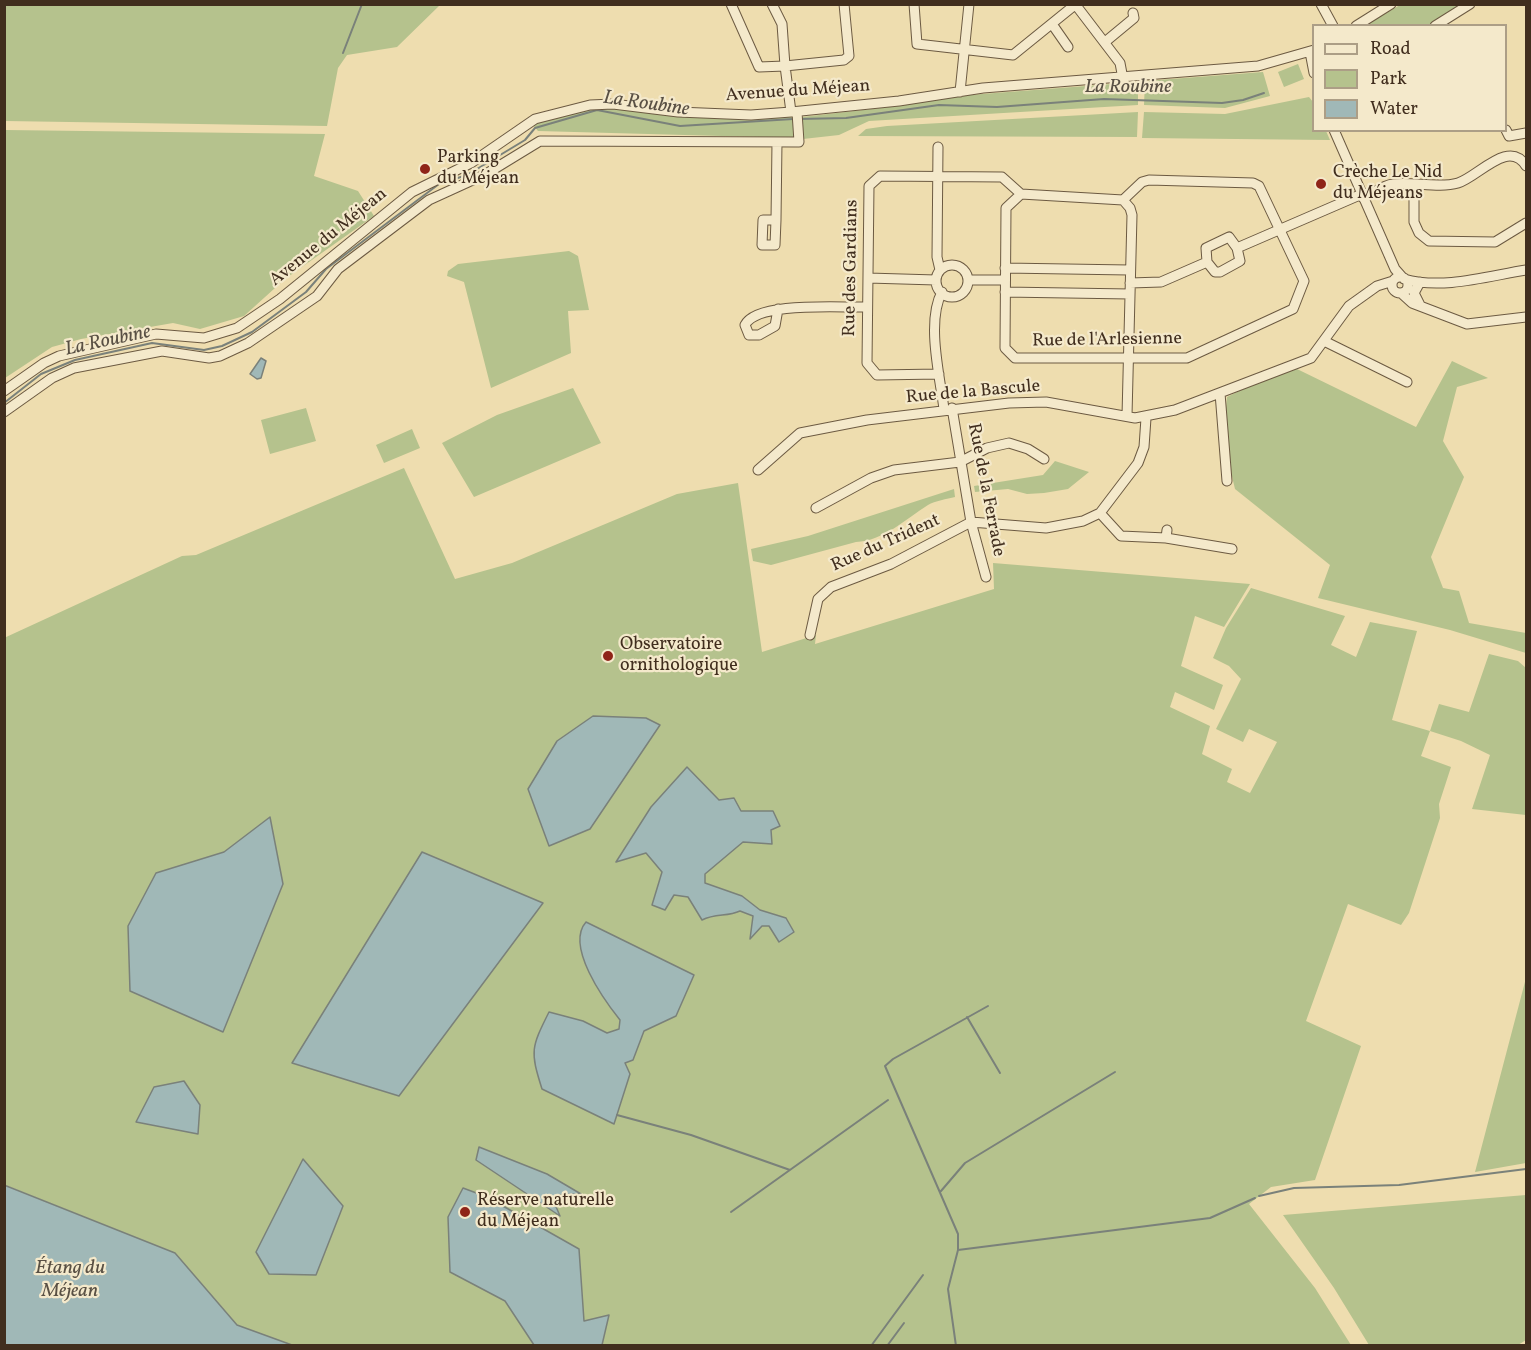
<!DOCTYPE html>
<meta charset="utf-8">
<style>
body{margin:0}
#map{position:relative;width:1531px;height:1350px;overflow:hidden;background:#eeddaf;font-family:Vollkorn,serif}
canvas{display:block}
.frame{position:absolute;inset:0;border:6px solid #412e1e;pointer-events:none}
.legend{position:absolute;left:1312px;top:24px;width:195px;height:108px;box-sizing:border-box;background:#f4e9cb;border:2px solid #ac9e86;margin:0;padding:8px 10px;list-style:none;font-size:18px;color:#412e1e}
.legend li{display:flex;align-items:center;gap:12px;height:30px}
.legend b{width:30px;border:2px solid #ac9e86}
</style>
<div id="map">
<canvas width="1531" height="1350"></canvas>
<div class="frame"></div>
<ul class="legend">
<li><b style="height:8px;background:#f4e9cb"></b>Road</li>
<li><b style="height:16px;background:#b5c28d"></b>Park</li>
<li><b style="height:16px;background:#a0b8b7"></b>Water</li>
</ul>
</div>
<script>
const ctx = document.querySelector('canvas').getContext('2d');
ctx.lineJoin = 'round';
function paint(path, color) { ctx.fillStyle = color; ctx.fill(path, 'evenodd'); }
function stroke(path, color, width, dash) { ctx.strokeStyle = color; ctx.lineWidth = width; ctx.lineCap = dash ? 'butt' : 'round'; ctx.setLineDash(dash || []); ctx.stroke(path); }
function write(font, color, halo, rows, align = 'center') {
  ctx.font = font + ' Vollkorn,serif'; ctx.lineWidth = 4.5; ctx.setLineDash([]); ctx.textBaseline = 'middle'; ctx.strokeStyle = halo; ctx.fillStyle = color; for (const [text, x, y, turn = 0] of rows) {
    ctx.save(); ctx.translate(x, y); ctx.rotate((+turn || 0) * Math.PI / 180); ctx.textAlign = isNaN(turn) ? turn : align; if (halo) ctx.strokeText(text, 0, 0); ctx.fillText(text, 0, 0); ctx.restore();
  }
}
paint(new Path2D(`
 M5,4h435v1l-43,42 -50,8 -9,13 -11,58 -322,-5z
 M1400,5h63l-34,20 -65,1z
 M1298,64l6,15 -20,8 -6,-15z
 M1263,72l7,24 -45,12 -81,-3 1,-24z
 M1138,82v23l-269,16 -30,14 -36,4 -1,-22 104,-12 50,-9z
 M1309,97l4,5 1,28 12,1 4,9 -188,-2 2,-26 81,2z
 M595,107l84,8 115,1 1,22 -257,-7 -6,-7z
 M1138,112l-1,25 -279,-1 8,-7 21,-3z
 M5,130l320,4 -11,42 44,15 16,25 -89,63 -41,37 -44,13 -27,-6 -92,16 -29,8 -47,31z
 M569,251l9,5 11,54 -21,1 3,42 -80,35 -27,-106 -17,-6 1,-5 10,-7z
 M1452,361l36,17 -31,9 -14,54 21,36 -33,80 12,31 16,3 10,32 57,10v20l-76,-23 -132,-32 12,-33 -95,-76c-7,-28 -12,-63 -8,-92l36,-18 34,-10 119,58z
 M573,388l28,55 -127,54 -32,-54 55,-28z
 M306,408l10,33 -46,13 -9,-34z
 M412,429l8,19 -36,15 -8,-18z
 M1055,461l34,11 -21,17 -24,4 -17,1 -19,-5 -33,3 -1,-6 69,-11z
 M404,468l51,111 57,-16 165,-69 61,-11 24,169 54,-17 -1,9 179,-55 -1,-26 257,21 -26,43 -29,-11 -14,50 42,19 -9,25 -39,-18 -5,15 40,19 -8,28 30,15 -5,13 23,11 27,-51 -28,-13 -6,13 -27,-13 25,-50 -12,-13 -16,-8 13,-30 25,-40 94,28 -14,29 25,12 14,-35 47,9 -25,89 38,11 9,-27 30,8 20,-58 29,7 8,7v147l-54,-6 18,-54 -29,-14 -31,-10 -9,25 30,11 -12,37 1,14 -31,95 -8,12 -53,-21 -42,117 55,25 -46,134 -44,7 -22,17 66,84 36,57h-749l7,-30 -25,7 -103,-35 24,14 29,44h-242l-55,-20 -62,-72 -170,-68 -1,-547 178,-82 14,-1z
 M954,489l1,8c-8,2 -20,4 -27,8 -22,14 -45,36 -72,37l-85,23 -18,-4 -2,-12 57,-13z
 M1526,977v186l-51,9 51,-194z
 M1526,1195v145l-8,5h-149l-35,-57 -51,-73z`), '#b5c28d');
const water = new Path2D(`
 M261,358l5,3 -5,17 -4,1 -7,-5z
 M593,716l53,2 14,7 -70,104 -41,17 -21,-57 29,-48z
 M687,767l32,33 15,-2 7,13h32l7,15 -9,4 1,14 -29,-2 -38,32v9l37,13 18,14 26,8 8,14 -15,10 -10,-16h-7l-12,13 3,-23 -13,-5c-13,6 -24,2 -38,9l-14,-23 -14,-2 -9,15 -13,-5 10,-33 -16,-19 -30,9 35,-55z
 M270,817l13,67 -60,148 -93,-41 -2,-65 28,-53 68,-21z
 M422,852l121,51 -144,193 -107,-33z
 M586,922l108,53 -18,41 -32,15 -11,29 -8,3 5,11 -16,50 -72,-35c-12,-38 -11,-41 7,-77l34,9 24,12 12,-4 1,-9c-16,-20 -55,-74 -34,-98z
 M184,1081l16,24 -2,29 -62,-12 18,-35z
 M479,1147l68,27 34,20 -25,1 -2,7 6,14 -84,-56z
 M303,1159l40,47 -27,69 -47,-1 -13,-22z
 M4,1185l171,68 62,72 55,20h-287z
 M463,1188l24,9 92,52 5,72 25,-6 -7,30h-68l-29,-44 -55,-29 -2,-55z`);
paint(water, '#a0b8b7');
stroke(water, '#7a817a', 1.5);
stroke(new Path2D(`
 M343,53l19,-49
 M799,119l47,-1 93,-13 58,2 107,-8 118,4 21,-3 21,-7
 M4,403l37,-29 34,-14 77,-17 52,7 18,-4 30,-14 54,-40 20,-23 113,-85 28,-9 58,-35 10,-12 62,-18 83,16 113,-7
 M967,1017l33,56
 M617,1115l74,20 99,35
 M941,1191l24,-28 150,-91
 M1259,1196l35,-8 105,-3 127,-16
 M731,1212l157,-112
 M958,1250l252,-32 45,-20
 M871,1346l52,-71
 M887,1346l17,-23
 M956,1346l-8,-57 10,-39v-16l-73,-168 8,-7 95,-53`), '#7a817a', 2);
const street = new Path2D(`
 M731,4l28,63 26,-1 -3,-42 -10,-20
 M914,4l3,40 96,11 63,-51
 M1075,4l45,59 3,16
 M1321,4l12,22
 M1052,24l16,23
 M1356,26l35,-22
 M1435,26l35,-22
 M1105,42l29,-24 -1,-5
 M1310,52l4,21
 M960,92l9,-88
 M791,112l-6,-46 59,-6 5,-4 -5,-52
 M1334,130l61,139 8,9
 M1506,130l3,6 17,-3
 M938,147l-1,110 3,13
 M1149,180l104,3 6,3 45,95 -11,28 -106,49h-172l-10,-10 1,-140 15,-14 102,6 19,-18z
 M1414,184v38l5,11 10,8 66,1 31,-19
 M1363,198c9,-4 20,-13 30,-14 20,-3 45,5 65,-1 20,-6 51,-45 68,-17
 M1123,200l7,8 2,7 -5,201
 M776,220l-1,25h-13l1,-25h13l1,-78
 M1229,237l8,11 3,13 -20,11h-5l-8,-10 -1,-14z
 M1237,248l125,-54
 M936 281a16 16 0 1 1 32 0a16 16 0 1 1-32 0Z
 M1005,268l124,2
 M1392 285a8 8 0 1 1 16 0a8 8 0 1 1-16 0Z
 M868,278l68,2
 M1404,279c39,11 84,-3 122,-9
 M968,280h37
 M1130,283l31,-1 46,-20
 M942,292c-16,29 -2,85 2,117
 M1005,292l125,2
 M1401,293l11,10 55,21 59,-7
 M1420,305l-6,-12 6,-11
 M778,309l-3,17 -16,9h-10l-4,-10c12,-24 96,-17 122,-18
 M1324,341l83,41
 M939,374l-62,1 -10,-12 2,-177 11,-10 122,1 19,17
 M4,391l40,-28 15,-7 97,-22 48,4 33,-10 43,-29 132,-107 59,-29 64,-44 55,-14 23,-1 65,8 73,3 40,-3 108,-11 84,-13 275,-22 56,-16
 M1220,393l7,88
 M952,408l19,114 15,55
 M4,412l48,-34 22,-10 88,-17 47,7 11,-2 28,-13 69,-47 21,-27 91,-69 57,-26 54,-33 259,1 -2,-30
 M758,470l42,-37 67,-13 142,-17 37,-1 89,16 40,-8 136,-52 38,-52 28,-20 16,-5
 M816,508l55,-30 23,-8 66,-8 27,-14 22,-5 19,6 16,10
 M1100,513l21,23 45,2 1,-8
 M1166,538l66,11
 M810,635l8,-36 13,-12 60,-23 80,-42 75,6 37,-7 17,-8 38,-50 6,-16 2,-29`);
stroke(street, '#6c5a42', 11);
stroke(street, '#f4e9cb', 9);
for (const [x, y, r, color] of [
 [425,169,6,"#8f2418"],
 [1321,184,6,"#8f2418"],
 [608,656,6,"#8f2418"],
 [465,1212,6,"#8f2418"]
]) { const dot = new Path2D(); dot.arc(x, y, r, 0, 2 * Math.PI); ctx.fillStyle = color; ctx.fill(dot); stroke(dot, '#f4e9cb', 2); }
write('18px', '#412e1e', '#f4e9cb', [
 ["Avenue du Méjean",798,92,-4],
 ["Avenue du Méjean",329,238,-39],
 ["Rue des Gardians",852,268,-89],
 ["Rue de l'Arlesienne",1107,341,-1],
 ["Rue de la Bascule",973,393,-5],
 ["Rue de la Ferrade",985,490,79],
 ["Rue du Trident",886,544,-24]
]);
write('18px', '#412e1e', '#f4e9cb', [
 ["Parking",437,159],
 ["du Méjean",437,180],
 ["Crèche Le Nid",1333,174],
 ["du Méjeans",1333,195],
 ["Observatoire",620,646],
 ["ornithologique",620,667],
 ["Réserve naturelle",477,1202],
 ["du Méjean",477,1223]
], 'left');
write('italic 20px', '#595044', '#f4e9cb', [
 ["La Roubine",1128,88],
 ["La Roubine",646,105,8],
 ["La Roubine",108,342,-12],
 ["Étang du",70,1269],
 ["Méjean",70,1292]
]);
</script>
